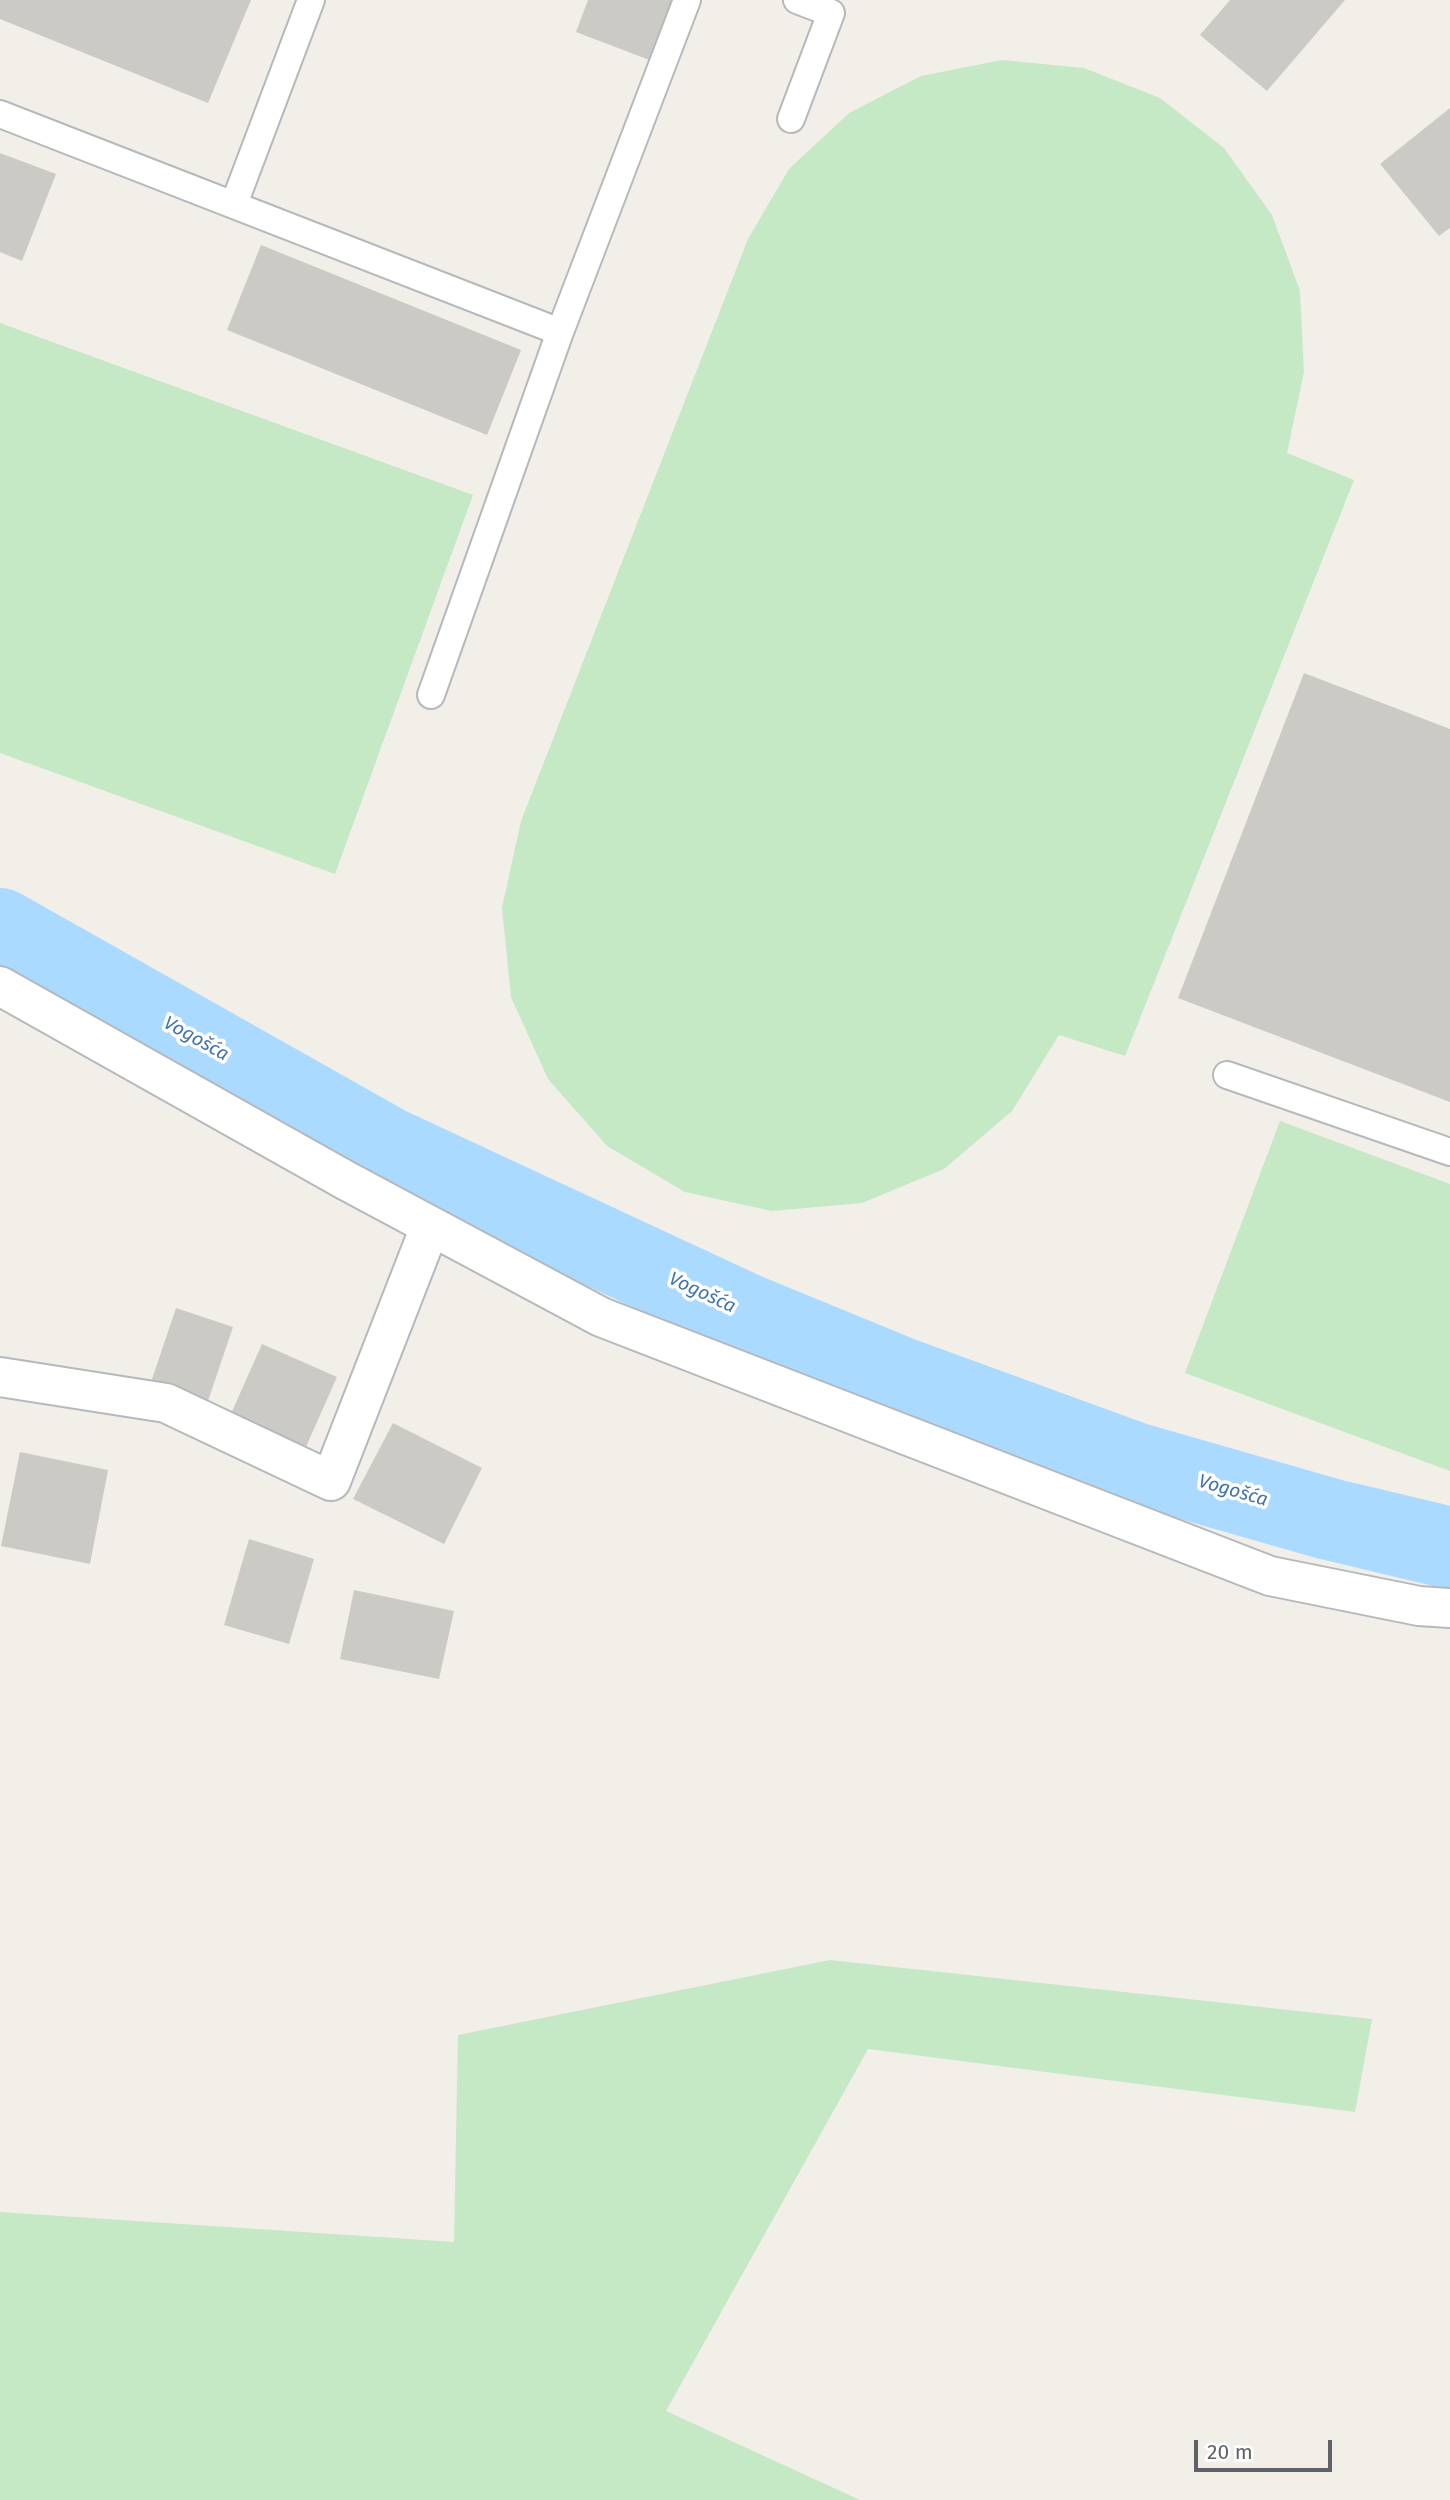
<!DOCTYPE html>
<meta charset="utf-8">
<style>
body{margin:0}
#map{position:relative;width:1450px;height:2500px;overflow:hidden;background:#f1efe8;font-family:"Fira Sans",sans-serif}
canvas{display:block}
.scale{position:absolute;left:1194px;top:2440px;width:138px;height:32px;box-sizing:border-box;border:4px solid #5f6368;border-top:0;padding-left:9px;font-size:21px;line-height:24px;white-space:nowrap;color:#5f6368;-webkit-text-stroke:5px #fff;paint-order:stroke}
</style>
<div id="map">
<canvas width="1450" height="2500"></canvas>
<div class="scale">20 m</div>
</div>
<script>
const ctx = document.querySelector('canvas').getContext('2d');
ctx.lineJoin = 'round';
function paint(path, color) { ctx.fillStyle = color; ctx.fill(path, 'evenodd'); }
function stroke(path, color, width, dash) { ctx.strokeStyle = color; ctx.lineWidth = width; ctx.lineCap = dash ? 'butt' : 'round'; ctx.setLineDash(dash || []); ctx.stroke(path); }
function write(font, color, halo, rows, align = 'center') {
  ctx.font = font + ' "Fira Sans",sans-serif'; ctx.lineWidth = 7; ctx.setLineDash([]); ctx.textBaseline = 'middle'; ctx.strokeStyle = halo; ctx.fillStyle = color; for (const [text, x, y, turn = 0] of rows) {
    ctx.save(); ctx.translate(x, y); ctx.rotate((+turn || 0) * Math.PI / 180); ctx.textAlign = isNaN(turn) ? turn : align; if (halo) ctx.strokeText(text, 0, 0); ctx.fillText(text, 0, 0); ctx.restore();
  }
}
paint(new Path2D(`
 M1002,60l82,8 76,30 64,50 48,67 28,76 4,81 -17,81 67,27 -229,576 -66,-21 -47,76 -68,58 -82,34 -90,8 -87,-19 -78,-46 -59,-67 -37,-82 -9,-89 19,-87 227,-582 41,-70 60,-56 72,-37z
 M0,323l473,172 -138,379 -335,-121z
 M1280,1121l170,63v287l-265,-98z
 M830,1960l542,59 -17,93 -487,-63 -202,362 194,89h-860v-288l454,30 4,-207z`), '#c5e8c5');
stroke(new Path2D(`
 M0,929l388,219 357,166 156,64 236,86 192,55 121,29`), '#aadaff', 82);
paint(new Path2D(`
 M0,0h251l-43,103 -208,-84z
 M588,0h88l-24,61 -76,-29z
 M1230,0h115l-78,91 -67,-56z
 M1450,108v120l-11,8 -59,-72z
 M0,153l56,21 -34,87 -22,-9z
 M261,245l260,105 -34,85 -260,-105z
 M1304,673l146,56v373l-272,-104z
 M176,1308l57,19 -26,77 -57,-19z
 M262,1344l75,33 -32,72 -75,-33z
 M393,1423l89,45 -38,76 -91,-45z
 M20,1452l88,18 -18,94 -89,-18z
 M249,1539l65,20 -25,85 -65,-19z
 M354,1590l100,21 -15,68 -99,-20z`), '#cccac5');
const lane = new Path2D(`
 M0,114l560,218 127,-332
 M791,119l40,-106 -34,-13
 M234,204l77,-204
 M431,695l129,-363
 M1227,1075l223,77`);
const street = new Path2D(`
 M0,986l345,194 256,137 669,259 149,30 31,2
 M0,1377l166,26 165,78 99,-254`);
stroke(lane, '#b5b8bc', 30);
stroke(street, '#b5b8bc', 42);
stroke(lane, '#fff', 26);
stroke(street, '#fff', 38);
write('italic 19px', '#4174aa', '#fff', [
 ["Vogošća",196,1039,29],
 ["Vogošća",702,1293,25],
 ["Vogošća",1233,1491,16]
]);
</script>
